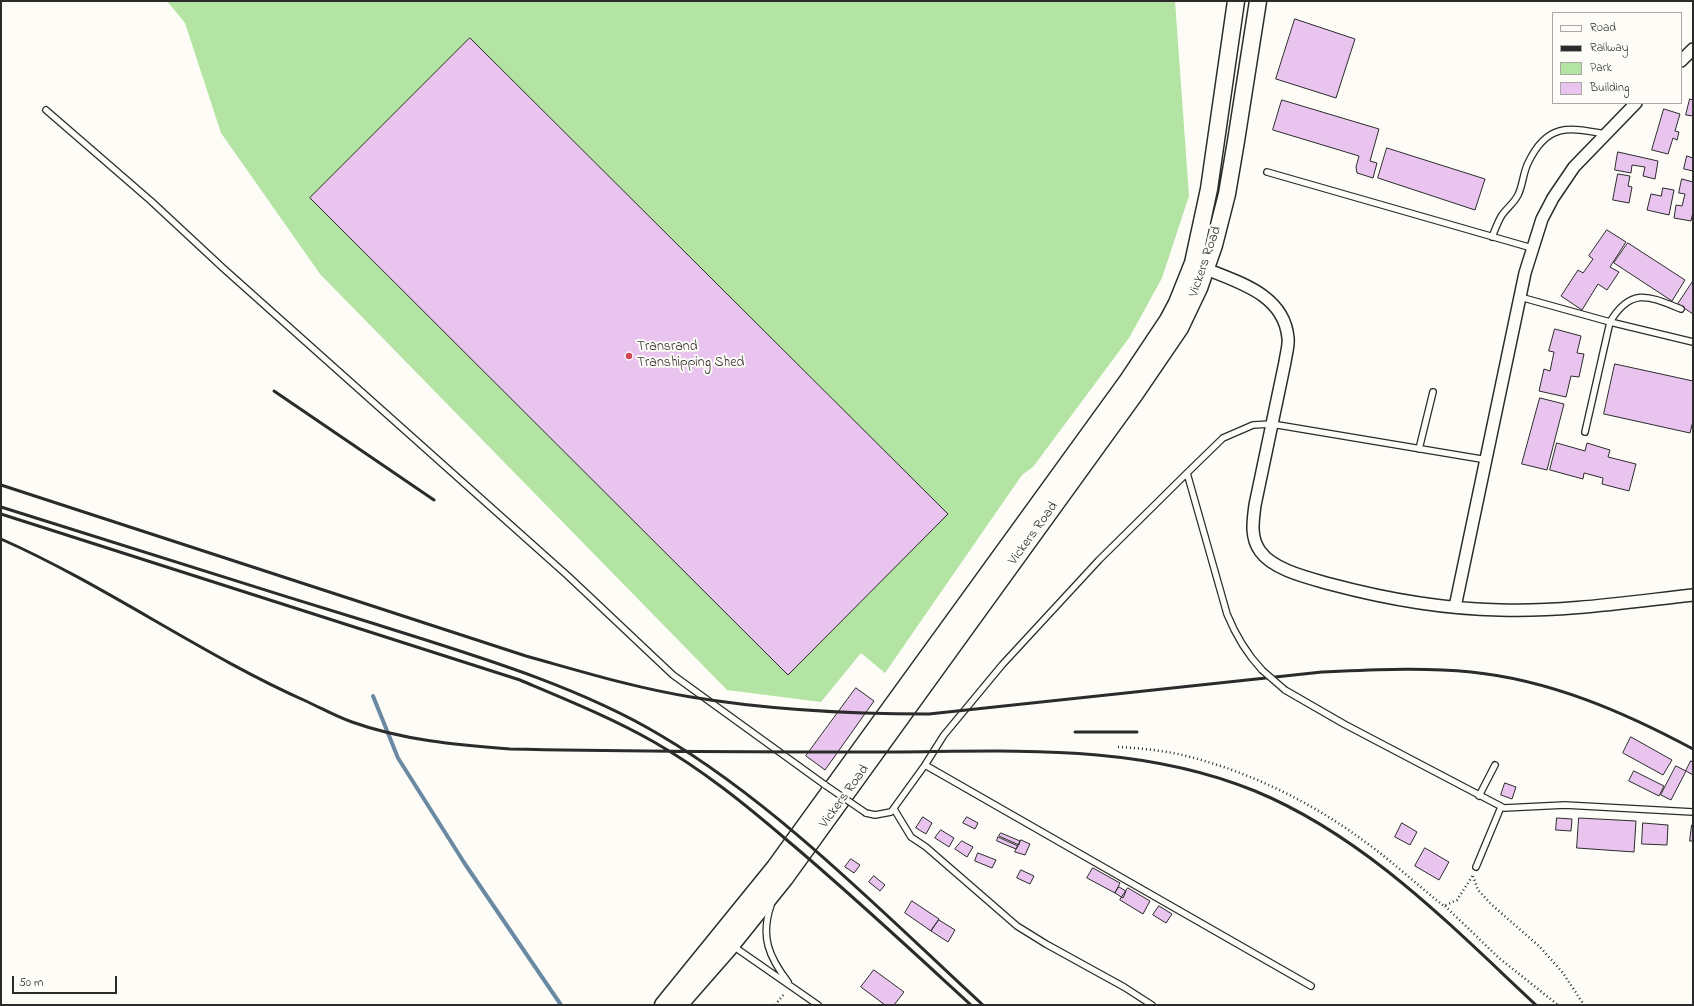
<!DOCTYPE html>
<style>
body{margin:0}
#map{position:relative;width:1694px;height:1006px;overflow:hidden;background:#fdfcf7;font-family:"Indie Flower",sans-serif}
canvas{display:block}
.frame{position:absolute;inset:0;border:2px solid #2b2b2b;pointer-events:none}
.legend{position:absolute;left:1552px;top:12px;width:130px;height:92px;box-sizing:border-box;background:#fdfcf7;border:1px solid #a9a8a5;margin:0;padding:5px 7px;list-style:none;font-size:12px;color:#2b2b2b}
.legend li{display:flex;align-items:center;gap:8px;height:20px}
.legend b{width:20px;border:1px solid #a9a8a5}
.scale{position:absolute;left:12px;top:976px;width:105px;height:18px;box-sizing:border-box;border:2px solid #2b2b2b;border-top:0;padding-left:5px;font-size:12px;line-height:14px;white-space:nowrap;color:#2b2b2b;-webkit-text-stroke:3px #fdfcf7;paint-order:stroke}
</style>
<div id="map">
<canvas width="1694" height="1006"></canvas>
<div class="frame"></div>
<ul class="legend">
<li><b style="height:5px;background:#fdfcf7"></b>Road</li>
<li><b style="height:5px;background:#2b2b2b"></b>Railway</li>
<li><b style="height:11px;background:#b4e4a3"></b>Park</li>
<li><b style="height:11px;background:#e9c4ef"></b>Building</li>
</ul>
<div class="scale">50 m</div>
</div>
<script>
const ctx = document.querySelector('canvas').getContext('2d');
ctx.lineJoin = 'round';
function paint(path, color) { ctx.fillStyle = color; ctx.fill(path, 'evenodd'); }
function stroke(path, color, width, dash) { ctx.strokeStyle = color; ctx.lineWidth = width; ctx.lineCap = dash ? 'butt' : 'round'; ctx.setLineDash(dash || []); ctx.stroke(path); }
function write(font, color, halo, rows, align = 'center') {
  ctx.font = font + ' "Indie Flower",sans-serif'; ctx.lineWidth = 4; ctx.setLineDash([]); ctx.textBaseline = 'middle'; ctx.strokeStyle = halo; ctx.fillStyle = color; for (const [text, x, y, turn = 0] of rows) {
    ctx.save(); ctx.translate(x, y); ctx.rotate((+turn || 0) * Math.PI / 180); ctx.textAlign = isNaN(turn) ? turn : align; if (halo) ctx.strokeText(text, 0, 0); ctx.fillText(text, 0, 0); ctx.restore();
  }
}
paint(new Path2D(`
 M167,1h1008l14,195 -27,82 -33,60 -96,129 -11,8 -137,198 -24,-20 -40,49 -94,-12 -407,-416 -99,-141 -36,-110z`), '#b4e4a3');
stroke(new Path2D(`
 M373,696l25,62 67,106 96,141`), '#6a89a2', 4);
const building = new Path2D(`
 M1295,19l60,20 -19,59 -60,-19z
 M470,38l478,476 -160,161 -478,-477z
 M1690,99l3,1v16l-7,-1z
 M1282,100l97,29 -9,32 7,2 -4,15 -16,-5 -1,-6 3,-11 -86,-26z
 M1664,109l16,5 -5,17 4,1 -2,8 -4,-2 -5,16 -16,-4z
 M1387,148l98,31 -10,31 -97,-32z
 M1618,152l40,9 -3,18 -12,-3 2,-9 -13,-2 -1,8 -16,-3z
 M1687,156l6,2v13l-9,-2z
 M1618,174l12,2 -2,10 4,1 -3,16 -16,-3z
 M1682,179l11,3v30l-2,9 -17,-3 2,-13 6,1 3,-12 -6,-1z
 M1663,188l11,2 -5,25 -22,-5 4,-16 10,2z
 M1607,230l19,12 -16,25 9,5 -12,18 -9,-6 -16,26 -21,-14 17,-26 5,3 10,-14 -4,-3z
 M1628,243l57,37 -13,21 -58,-38z
 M1693,281v33l-15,-10z
 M1555,329l26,7 -4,17 7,1 -5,23 -8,-1 -5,21 -27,-6 5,-22 6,2 4,-19 -5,-1z
 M1615,364l78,17v40l-3,12 -86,-19z
 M1540,398l24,6 -17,66 -25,-6z
 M1557,443l28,8 2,-8 23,7 -2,7 28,7 -7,27 -27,-7 1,-6 -19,-5 -1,6 -33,-9z
 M856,688l18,13 -49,69 -19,-14z
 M1631,737l41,23 -9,15 -40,-22z
 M1691,761l2,1v13l-7,-4z
 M1676,766l10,5 -15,29 -10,-5z
 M1634,771l30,15 -5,10 -30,-15z
 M1505,783l11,4 -4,12 -11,-4z
 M923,817l9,6 -6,11 -10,-6z
 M967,817l11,6 -3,6 -12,-6z
 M1557,818l15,1 -1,12 -15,-1z
 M1579,818l57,3 -2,31 -57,-4z
 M1402,823l15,9 -7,13 -15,-8z
 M1643,823l25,2 -1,20 -25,-1z
 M1692,825h1v16h-3z
 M941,830l13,8 -5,9 -14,-9z
 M1001,833l19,8 -1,4 -20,-9z
 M998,837l20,9 -2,3 -19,-8z
 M1021,840l9,4 -5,11 -10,-3z
 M962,841l11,6 -6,10 -12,-8z
 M1425,848l24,14 -10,18 -24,-14z
 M978,853l18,7 -4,8 -17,-7z
 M851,859l9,6 -6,8 -9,-6z
 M1093,868l27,15 -5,10 -28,-15z
 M1021,870l13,6 -4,8 -13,-6z
 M874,876l11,9 -5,6 -11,-9z
 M1119,887l7,4 -3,7 -8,-5z
 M1128,888l22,13 -7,13 -23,-14z
 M912,901l27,18 -8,12 -26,-18z
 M1159,906l13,8 -6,9 -13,-8z
 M939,920l16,10 -7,12 -17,-11z
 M874,970l30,22 -10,13h-9l-24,-18z`);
paint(building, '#e9c4ef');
stroke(building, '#2b2b2b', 1);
const lane = new Path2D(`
 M46,110l105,91 72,67 345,308 105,99 152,110
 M1267,172l265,76
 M1492,237c3,-7 6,-16 10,-22 5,-7 12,-12 16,-20 5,-10 5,-22 10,-32 19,-40 40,-36 77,-29
 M1520,297l90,25 83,20
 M1585,432l25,-110c21,-35 39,-26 71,-13
 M1419,449l14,-57
 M1187,473l40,141c9,22 19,39 35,56
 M1285,690l59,34 160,84 61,-3 128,7
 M925,765l19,-30 58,-70 97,-105 88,-87 36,-35 30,-13 19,-1 215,36
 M1479,796l16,-31
 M894,809l17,28 15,10 91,79 29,18 78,43 28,18
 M866,813l9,2 16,-3 34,-47 386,221
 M1476,867l25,-60
 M771,905c-11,32 -2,52 17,77
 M733,946l85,59`);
const street = new Path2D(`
 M1681,61l12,-12
 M1199,266c34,15 85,26 89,72 1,7 -2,16 -3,24l-30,143c-2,16 -5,32 5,46 13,19 49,27 70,33 56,15 113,25 170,26 64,2 129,-8 193,-15
 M1455,607l70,-334 17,-54 11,-21 21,-31 62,-64`);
const secondary = new Path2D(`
 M663,1005l112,-138 353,-487 40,-60 9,-17 16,-40 16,-74 27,-188
 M679,1005l49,-56 57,-71 350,-484 45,-66 19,-40 15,-43 13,-51 9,-53 22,-140`);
stroke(lane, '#2b2b2b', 8);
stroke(street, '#2b2b2b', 14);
stroke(secondary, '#2b2b2b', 19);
stroke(new Path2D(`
 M1118,747c20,1 40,3 60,7 66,15 132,47 186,87 28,20 53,44 80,65l13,-6 16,-25
 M1473,876l5,14 14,15 48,42 23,26 21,32
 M1445,906l54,52 59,47
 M775,1005l10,-12`), '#2b2b2b', 2.5, [1, 3]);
stroke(lane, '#fdfcf7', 5.5);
stroke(street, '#fdfcf7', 11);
stroke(secondary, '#fdfcf7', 16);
stroke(new Path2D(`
 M274,391l160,109
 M1,485l525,171c54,15 109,32 165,41 78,13 158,17 238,17l393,-42c50,-2 99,-5 149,0 79,8 153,40 222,77
 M1,507c123,39 247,78 371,116 94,30 203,61 288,112 117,69 223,178 323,270
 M1,514l519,166c45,19 92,38 134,62 49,28 92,63 134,99 63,53 123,109 183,164
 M1,539c106,47 201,116 307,163 15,7 29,15 44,20 50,18 105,23 158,27 129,3 259,3 389,3 120,-1 242,-8 356,39 111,46 195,134 281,214
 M1075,732h62`), '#2b2b2b', 3);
const laneBridge = new Path2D(`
 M1262,670l23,20
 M825,785l41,28`);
stroke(laneBridge, '#2b2b2b', 8, []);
stroke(laneBridge, '#fdfcf7', 5.5);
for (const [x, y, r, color] of [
 [629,356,4,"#d1495b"]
]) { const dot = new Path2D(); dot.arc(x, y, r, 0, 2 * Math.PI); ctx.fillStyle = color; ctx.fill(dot); stroke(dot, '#fdfcf7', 1.5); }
write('14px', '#2b2b2b', '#fdfcf7', [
 ["Vickers Road",1206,262,-71],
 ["Vickers Road",1034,534,-54],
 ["Vickers Road",845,797,-54]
]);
write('14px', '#2b2b2b', '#fdfcf7', [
 ["Transrand",637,348],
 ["Transhipping Shed",637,364]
], 'left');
</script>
